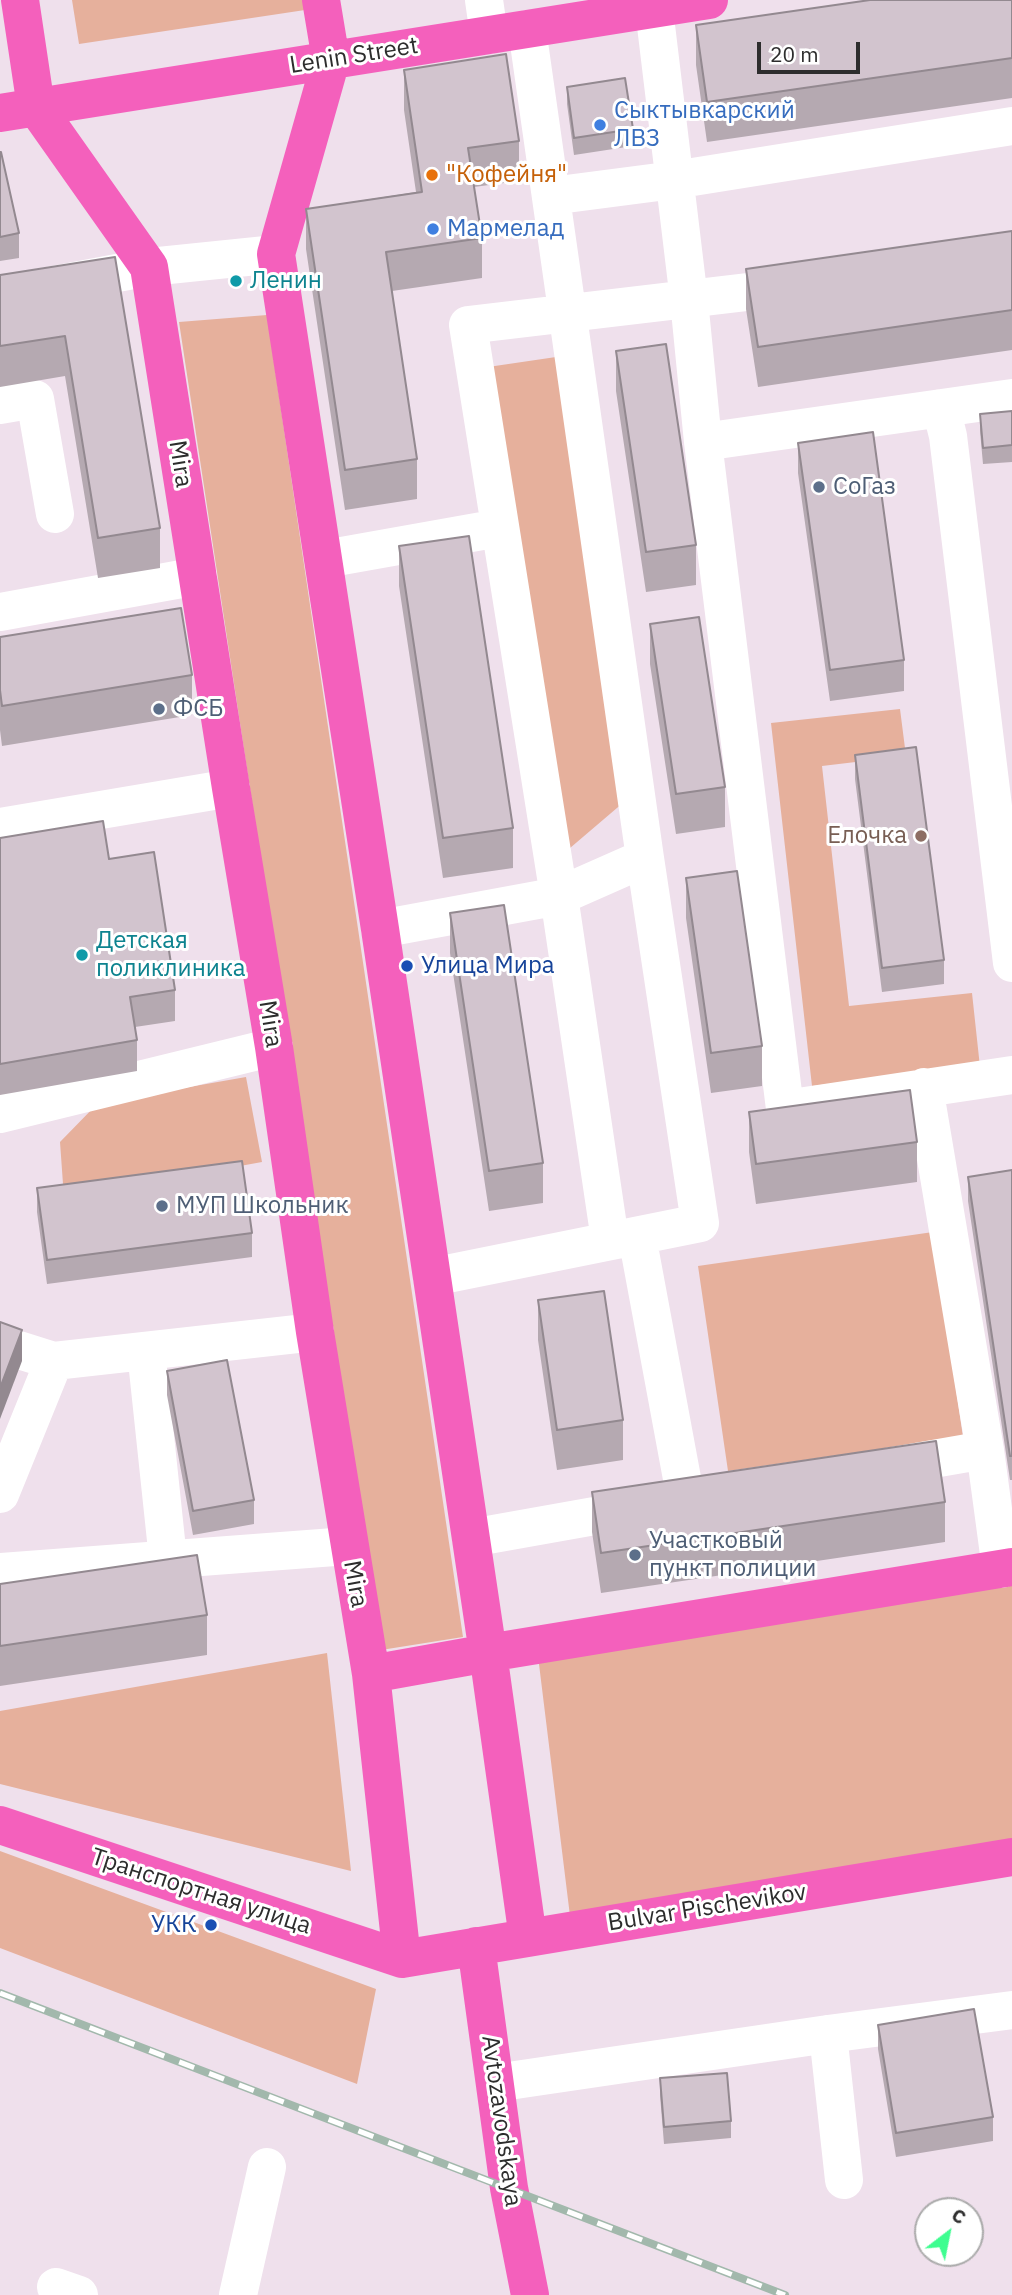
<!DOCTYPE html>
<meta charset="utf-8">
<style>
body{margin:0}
#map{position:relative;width:1012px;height:2295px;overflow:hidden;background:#efe0ec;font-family:"IBM Plex Sans",sans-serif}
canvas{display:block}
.north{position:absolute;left:914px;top:2197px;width:70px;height:70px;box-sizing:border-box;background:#fff;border:2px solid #ababab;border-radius:50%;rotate:32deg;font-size:19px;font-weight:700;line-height:28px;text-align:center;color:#2d2d2d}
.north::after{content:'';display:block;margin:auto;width:24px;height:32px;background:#3efd90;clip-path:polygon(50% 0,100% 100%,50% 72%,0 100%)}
.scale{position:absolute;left:757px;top:42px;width:103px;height:32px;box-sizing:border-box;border:4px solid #2d2d2d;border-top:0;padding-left:9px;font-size:21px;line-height:24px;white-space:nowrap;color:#2d2d2d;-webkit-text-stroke:5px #fff;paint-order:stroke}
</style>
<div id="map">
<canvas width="1012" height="2295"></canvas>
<div class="north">С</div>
<div class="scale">20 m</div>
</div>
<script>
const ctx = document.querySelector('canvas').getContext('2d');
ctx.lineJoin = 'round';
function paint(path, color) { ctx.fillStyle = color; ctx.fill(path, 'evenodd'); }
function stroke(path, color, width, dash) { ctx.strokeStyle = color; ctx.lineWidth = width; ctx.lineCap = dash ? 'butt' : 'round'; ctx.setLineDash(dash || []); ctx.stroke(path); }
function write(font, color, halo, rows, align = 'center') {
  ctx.font = font + ' "IBM Plex Sans",sans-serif'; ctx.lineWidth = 6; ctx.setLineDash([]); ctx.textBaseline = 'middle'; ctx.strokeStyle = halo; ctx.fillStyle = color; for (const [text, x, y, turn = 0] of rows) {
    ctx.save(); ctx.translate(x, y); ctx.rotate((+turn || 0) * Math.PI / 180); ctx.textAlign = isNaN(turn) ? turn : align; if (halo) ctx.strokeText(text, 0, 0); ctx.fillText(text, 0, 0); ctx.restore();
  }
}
paint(new Path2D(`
 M72,0h231l2,10 -226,34z
 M267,315l196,1322 -82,13 -202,-1328z
 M556,357l68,445 -61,52 -75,-487z
 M900,709l6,47 -84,10 27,240 123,-13 8,74 -168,19 -41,-363z
 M246,1077l16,85 -198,36 -4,-56 38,-39z
 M933,1232l30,205 -235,34 -30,-205z
 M1012,1579v262l-442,75 -32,-260z
 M327,1653l24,218 -351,-87v-73z
 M0,1851l376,138 -19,95 -357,-136z`), '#e6b09c');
stroke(new Path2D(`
 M484,0l5,35
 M654,9l35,291 14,142 82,667 227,-34
 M551,196l123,-16 338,-54
 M0,295l149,-28 127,-13
 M0,405l35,-6 20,115
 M941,408l7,28 64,527
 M703,442l309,-44
 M325,559l174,-31
 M0,612l198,-36
 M0,827l231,-39
 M380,929l179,-33 86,-38
 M924,1087l61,363 16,119
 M0,1114l274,-67
 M637,1236l49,264
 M610,1240l-51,-344 -91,-571 330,-39
 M432,1277l268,-54 -55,-365 -118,-829
 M0,1344l54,17 261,-29
 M146,1351l22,208
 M887,1467l98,-17
 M0,1494l54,-133
 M471,1538l174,-31
 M0,1572l348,-26
 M828,2034l16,146
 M495,2083l333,-49 184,-24
 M56,2287l23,8
 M238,2295l29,-128`), '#fff', 38);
stroke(new Path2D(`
 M20,0l16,107 113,160 82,521 43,259 41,285 56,342 31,285
 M321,0l10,60 -55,194 104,675 108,724 40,285
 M0,113l709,-113
 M371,1674l117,-21 524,-86
 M0,1825l402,134 610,-102
 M476,1946l33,242 21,107`), '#f460bc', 38);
const rail = new Path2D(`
 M0,1993l785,302`);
stroke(rail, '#a2b8ac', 8);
stroke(rail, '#fff', 5, [16]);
paint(new Path2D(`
 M1012,0v98l-305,44 -11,-77v-40z
 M404,70l115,71v40l-45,6 8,51v40l-90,13 25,168v40l-72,11 -39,-261v-40l110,-17 -12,-82z
 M567,87l66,42v17l-59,9 -7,-51z
 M0,152l19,81v25l-19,3z
 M1012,231v119l-254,37 -12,-78v-40z
 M115,257l45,271v40l-62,10 -33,-202 -65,11v-112z
 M616,351l80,194v40l-50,7 -30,-201z
 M1012,411v51l-29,2 -3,-33v-17z
 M798,443l106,217v31l-74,10 -32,-228z
 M399,546l114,282v40l-70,10 -44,-292z
 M650,624l75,163v40l-49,7 -26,-170z
 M0,637l192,38v40l-190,31 -2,-16z
 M855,755l89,205v24l-62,8 -27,-213z
 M0,838l109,21 66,131v31l-40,6 2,13v31l-137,24z
 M686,878l76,168v40l-51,7 -25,-175z
 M450,913l93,250v40l-54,8 -39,-258z
 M749,1112l168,30v40l-161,22 -7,-52z
 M1012,1170v310h-2l-42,-279v-24z
 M37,1188l215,45v24l-205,27 -10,-72z
 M538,1300l85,120v40l-66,10 -19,-130z
 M167,1371l87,129v24l-61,11 -26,-140z
 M592,1492l353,10v40l-344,51 -9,-61z
 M0,1584l207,31v40l-207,31z
 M878,2025l115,92v24l-97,16 -18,-108z
 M660,2078l71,43v17l-67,6 -4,-49z`), '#b5a9b1');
paint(new Path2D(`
 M22,1330v31l-22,58v-31z`), '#938990');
const building = new Path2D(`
 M870,0h142v58l-305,44 -11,-77z
 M506,54l13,87 -51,7 14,90 -96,14 31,207 -72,11 -39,-261 116,-17 -18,-122z
 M625,78l8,51 -59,9 -7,-51z
 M0,152h1l18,81 -19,4z
 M1012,231v79l-254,37 -12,-78z
 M115,257l45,271 -62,10 -33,-202 -65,10v-71z
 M666,344l30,201 -50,7 -30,-201z
 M1012,411v34l-29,3 -3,-34z
 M873,432l31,228 -74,10 -32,-227z
 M469,536l44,292 -70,10 -44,-292z
 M181,608l11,67 -190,31 -2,-16v-53z
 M699,617l26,170 -49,7 -26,-170z
 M916,747l28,213 -62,8 -27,-213z
 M103,821l6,38 45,-7 21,138 -45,7 7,43 -137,24v-226z
 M737,871l25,175 -51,7 -25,-175z
 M504,905l39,258 -54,8 -39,-258z
 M910,1090l7,52 -161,22 -7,-52z
 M242,1161l10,72 -205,27 -10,-72z
 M1012,1170v286h-2l-42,-279z
 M604,1291l19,129 -66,10 -19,-130z
 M0,1322l22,8 -22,58z
 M227,1360l27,140 -61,11 -26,-140z
 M936,1441l9,61 -344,51 -9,-61z
 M197,1555l10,60 -207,31v-62z
 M974,2009l19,108 -97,16 -18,-108z
 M727,2073l4,48 -67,6 -4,-49z`);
paint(building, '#d2c4ce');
stroke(building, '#938990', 2);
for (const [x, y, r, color] of [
 [600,125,7,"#3f7fe0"],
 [432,175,7,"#e8710a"],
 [433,229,7,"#3f7fe0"],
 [236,281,7,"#0f9aa8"],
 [819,487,7,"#5c6f8a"],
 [159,709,7,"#5c6f8a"],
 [921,836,7,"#8d6e63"],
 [82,955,7,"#0f9aa8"],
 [407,966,7,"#1a4fb4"],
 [162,1206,7,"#5c6f8a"],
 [635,1555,7,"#5c6f8a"],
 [211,1925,7,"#1a4fb4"]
]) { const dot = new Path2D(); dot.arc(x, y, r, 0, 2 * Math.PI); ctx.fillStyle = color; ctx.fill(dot); stroke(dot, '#fff', 2.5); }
write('24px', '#2d2d2d', '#fff', [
 ["Lenin Street",354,56,-9],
 ["Mira",180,464,81],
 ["Mira",270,1024,81],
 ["Mira",355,1584,80],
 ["Транспортная улица",201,1892,18],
 ["Bulvar Pischevikov",707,1908,-9],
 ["Avtozavodskaya",501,2121,82]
]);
write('24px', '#366cbe', '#fff', [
 ["Сыктывкарский",614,111],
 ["ЛВЗ",614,139],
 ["Мармелад",447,229]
], 'left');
write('24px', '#c56008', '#fff', [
 ["\"Кофейня\"",446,175]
], 'left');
write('24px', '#0d838f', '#fff', [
 ["Ленин",250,281],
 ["Детская",96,941],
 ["поликлиника",96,969]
], 'left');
write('24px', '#4e5e75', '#fff', [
 ["СоГаз",833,487],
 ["ФСБ",173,709],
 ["МУП Школьник",176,1206],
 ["Участковый",649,1541],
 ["пункт полиции",649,1569]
], 'left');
write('24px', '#785e54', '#fff', [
 ["Елочка",907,836]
], 'right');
write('24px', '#164399', '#fff', [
 ["Улица Мира",421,966],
 ["УКК",197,1925,"right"]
], 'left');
</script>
